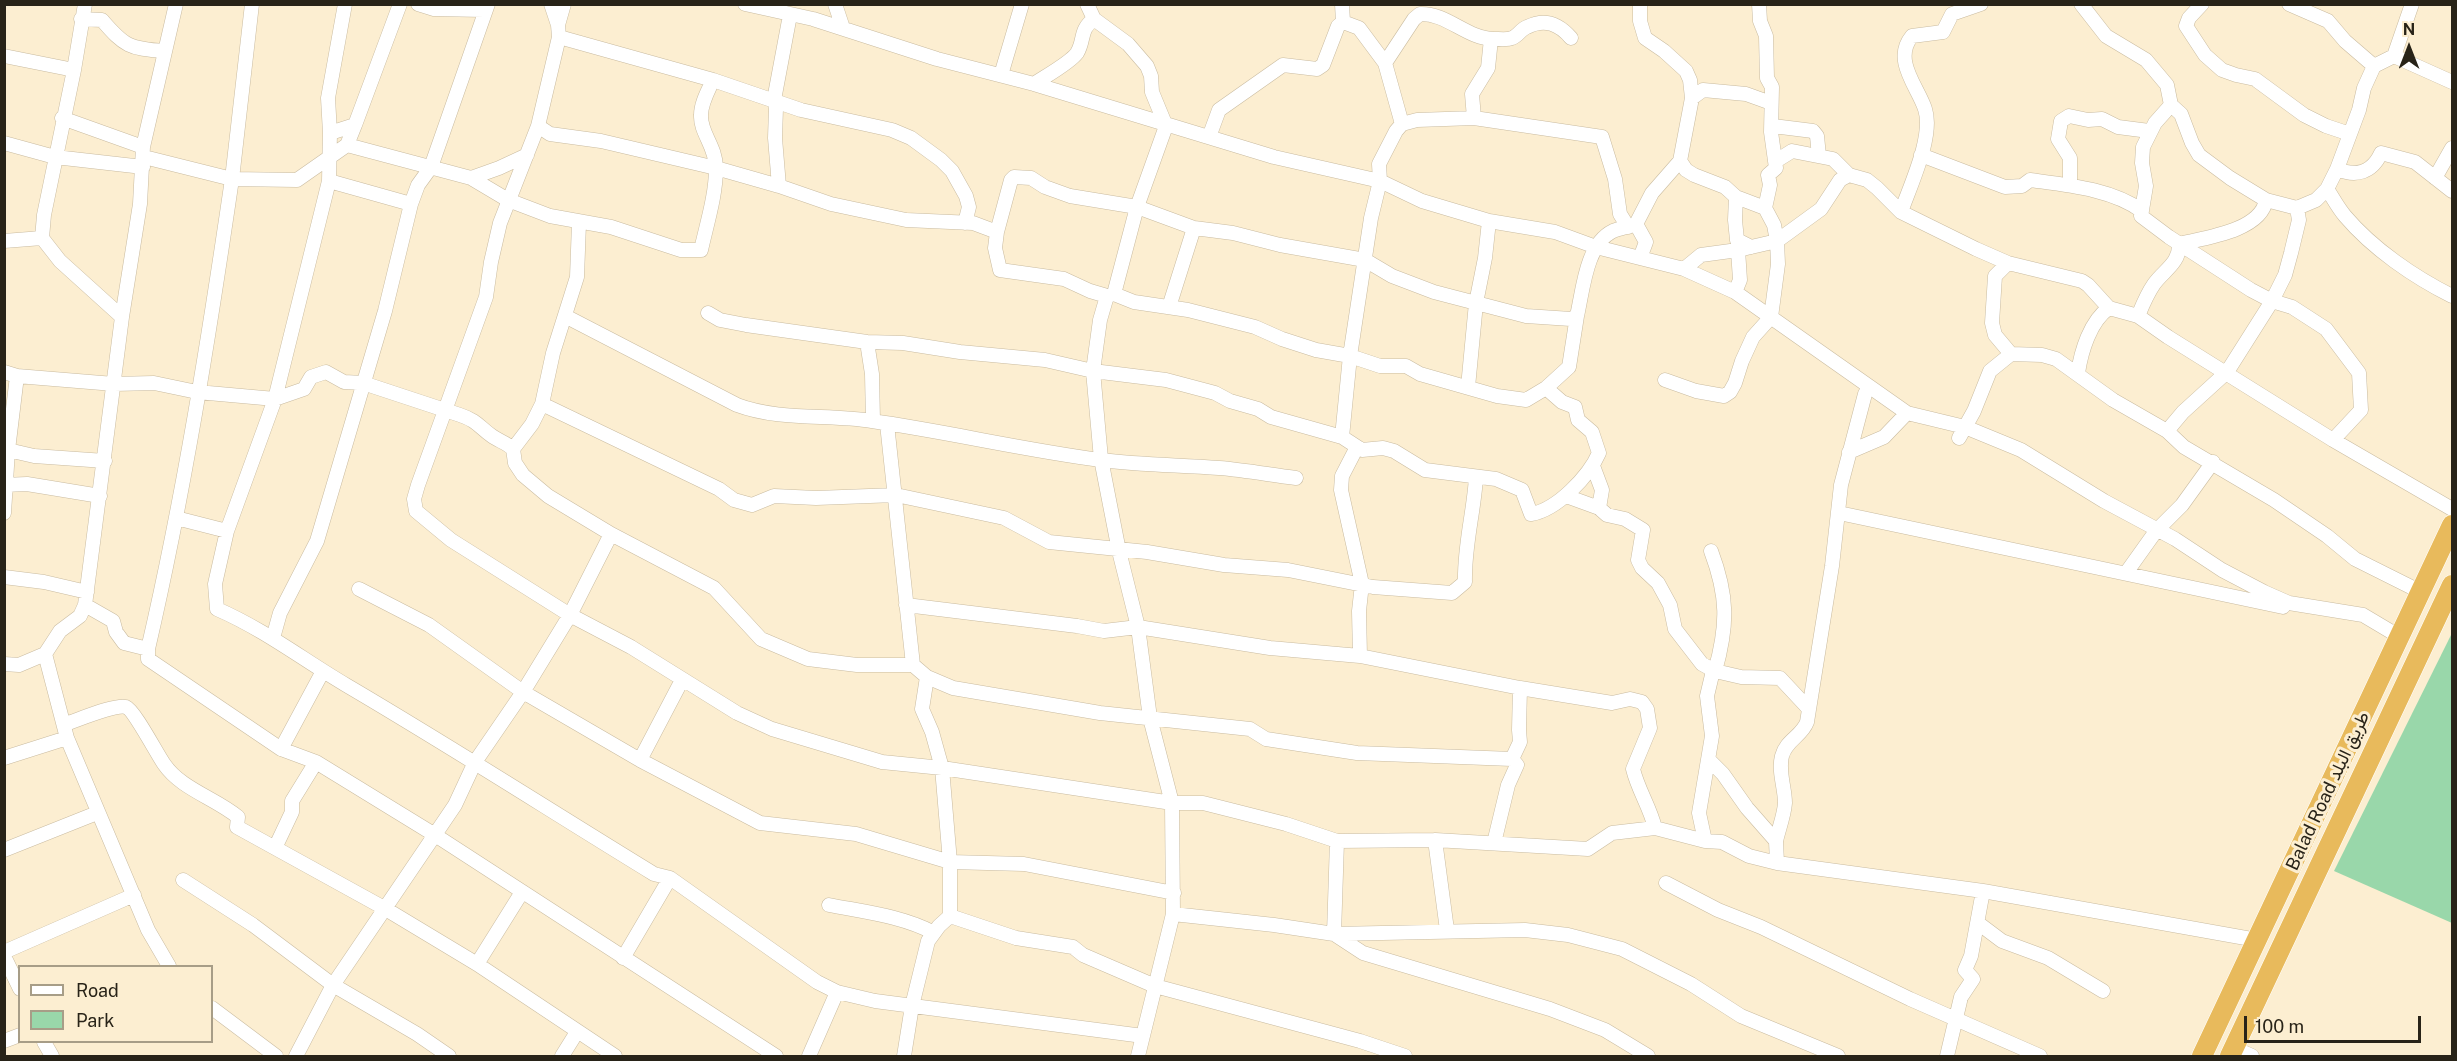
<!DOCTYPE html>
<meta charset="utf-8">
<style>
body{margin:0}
#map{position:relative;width:2457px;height:1061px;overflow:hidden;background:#fceed1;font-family:"Public Sans",sans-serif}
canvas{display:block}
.frame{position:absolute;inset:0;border:6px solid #282318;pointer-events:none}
.legend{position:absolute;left:18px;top:965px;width:195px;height:78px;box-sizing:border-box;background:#fceed1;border:2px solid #a79d87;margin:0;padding:8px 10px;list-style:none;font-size:18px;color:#282318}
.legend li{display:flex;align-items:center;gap:12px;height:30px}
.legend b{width:30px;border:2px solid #a79d87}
.north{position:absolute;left:2379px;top:18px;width:60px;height:60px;-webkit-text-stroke:4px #fceed1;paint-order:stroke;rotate:0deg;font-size:16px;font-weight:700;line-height:24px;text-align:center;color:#282318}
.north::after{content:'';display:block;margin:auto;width:21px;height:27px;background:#282318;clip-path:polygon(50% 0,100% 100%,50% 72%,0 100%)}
.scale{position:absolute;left:2244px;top:1016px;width:177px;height:27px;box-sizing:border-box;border:3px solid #282318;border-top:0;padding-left:8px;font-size:18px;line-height:21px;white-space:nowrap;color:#282318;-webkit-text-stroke:4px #fceed1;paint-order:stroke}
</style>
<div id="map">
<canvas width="2457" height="1061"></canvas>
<div class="frame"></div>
<ul class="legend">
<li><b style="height:8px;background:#fff"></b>Road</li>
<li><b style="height:16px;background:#99d7aa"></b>Park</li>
</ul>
<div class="north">N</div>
<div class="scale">100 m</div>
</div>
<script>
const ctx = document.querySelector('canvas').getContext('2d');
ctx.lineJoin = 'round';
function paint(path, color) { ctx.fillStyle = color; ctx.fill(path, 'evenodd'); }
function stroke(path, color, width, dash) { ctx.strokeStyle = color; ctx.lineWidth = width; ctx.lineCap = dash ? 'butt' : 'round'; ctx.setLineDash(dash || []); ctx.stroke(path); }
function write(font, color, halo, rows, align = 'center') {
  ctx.font = font + ' "Public Sans",Vazirmatn,sans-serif'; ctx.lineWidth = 6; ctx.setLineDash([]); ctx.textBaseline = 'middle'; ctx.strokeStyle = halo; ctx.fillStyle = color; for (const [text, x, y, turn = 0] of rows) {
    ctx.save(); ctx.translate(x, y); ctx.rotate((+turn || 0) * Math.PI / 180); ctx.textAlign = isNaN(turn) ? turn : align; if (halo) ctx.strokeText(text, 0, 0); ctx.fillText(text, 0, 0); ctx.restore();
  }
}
paint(new Path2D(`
 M2452,633v290l-118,-52z`), '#99d7aa');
const minor = new Path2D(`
 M85,4l-11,66 -30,145 -2,23 18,23 62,56
 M400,4l-45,121 -25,8 -1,48 -54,218 -48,132 -12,53 2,25c48,21 85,50 129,76 104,61 205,126 308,189l16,4 147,104 20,10 38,9 268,35
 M418,4l16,5 50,1
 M551,4l7,21 1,12 -21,89 -38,97 -9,39 -5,35 -68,188 -4,14 2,12 35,29 119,75 61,32 106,66 35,16 110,33 60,6 230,35h31l83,21 51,17 98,-1 153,9 24,-16 43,-5 50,13 17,1 27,14 28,7 206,28 274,49
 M745,4l68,15 124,40 97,25 240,73 106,24 42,20 67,20 66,11 41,15 88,22 51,23 172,121 58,14 56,23 83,51 71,38 47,31 42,22 25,11 74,12 37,22
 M835,4l8,24
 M1087,4l7,15 34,25 19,22 4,10 1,16 14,34 -29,81 -23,87 -7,2 -7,24 -7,51 8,88 18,92 19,76 12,91 22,85 1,111 -35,142
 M2081,4l25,32 40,24 21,25 4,20 10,9 11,29 7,12 31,23 36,22 31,8 19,-8 11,-11 10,-20 22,-59 5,-22 10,-22 20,-10 58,26
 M2202,4l-13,14 -3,8 19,29 17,15 14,5 19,4 49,36 22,11 24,8
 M2289,4l39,17 17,20 29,25
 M81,19l21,1c22,26 28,29 62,31
 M1343,22l16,6 26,35 17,61
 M558,25l6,-21
 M559,37l154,43 88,30 91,20 19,8 30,22 11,11 14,25 3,11 -4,16
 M4,56l70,14
 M2394,56l18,-52
 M1385,63l29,-44 6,-5c27,-1 47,25 74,25 5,0 14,1 18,-1 6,-2 9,-9 15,-11 18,-9 32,-3 44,11
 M1001,75l21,-71
 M1034,84c10,-7 36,-21 43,-31 8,-13 2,-23 17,-34
 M1692,98l11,-8 43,4 25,9
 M2171,105l-16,18 -12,24 -1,16 4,23 -5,30 28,21 82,53 21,11 20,6 34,22 33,44 2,37 -28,30
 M62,118l81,29
 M1474,118l-2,-24 16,-26 3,-29
 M355,125l-8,20 -50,35 -65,-1c-23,157 -48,315 -84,470v10l133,90 35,13 119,73 341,221
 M538,126l12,8 51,7 115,27 63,18 52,18 75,16 67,3 24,9 -2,16 5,22 64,9 26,12 17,5
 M1773,126l40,5 4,5 2,20
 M330,133l-2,-35 17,-94
 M1209,137l10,-27 54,-38 10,-7 34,4 6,-4 15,-39 5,-4 -1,-18
 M4,143l51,14 88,10
 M347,145l124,33 37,22 42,16 61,11 70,23h20c6,-27 15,-55 15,-82 0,-22 -16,-35 -15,-53 0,-12 7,-24 12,-35
 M1921,155l84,32 17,-1 8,-6c37,5 82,9 112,31
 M144,157l88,22 20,-175
 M1680,161l6,9 8,5 31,12 11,10 29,11
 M1776,161l16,-10 41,8 16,16 18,5 10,8 24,24 75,37 32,14 74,18 6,4 21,23 29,8 30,21 165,103 119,69
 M2337,169c19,8 35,4 44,-16l34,9 37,29
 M471,178l28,-10 28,-13
 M2435,178l17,-30
 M329,181l82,23
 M2070,185v-27l-12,-19 3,-18 8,-5 19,4 14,-1 16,8 31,4
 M779,186l-4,-48 1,-30 -2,-8 16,-85
 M2327,189c6,9 11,19 18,27 28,33 69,61 107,80
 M1736,197l-1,23 2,20 14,7
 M1901,212c9,-26 33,-76 24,-103 -7,-22 -33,-49 -13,-73l31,-4 9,-18 29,-10
 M1636,224l10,18 -6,16
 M997,232l14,-52 3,-3 17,1 14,9 25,9 67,11 57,21 39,5 47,12 85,15 27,16 42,16 92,24 45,3 6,-3c6,-26 9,-72 36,-85 7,-3 16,-4 23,-7l16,-31 28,-32 12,-63 -2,-18 -4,-9 -22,-20 -19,-13 -5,-17v-17
 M4,241l38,-3
 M2008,263l-13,13 -3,47 3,12 16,19
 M1684,269l17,-14 37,-5 39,-9 44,-32 19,-29 9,-5
 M1735,292l5,-12 -2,-30
 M1114,294l20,8 54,8 67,17 27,12 34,11 34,6 30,10h26l14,8 77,22 29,4 20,-12 23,-21 8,-51
 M1169,307l25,-79
 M708,313l12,7 26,5 121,17 36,1 57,9 85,8 48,11 73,9 49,13 15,8 28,8 13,8 71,20 20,13 21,-2 11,3 31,19 71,9 26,11 9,24c26,-4 58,-38 68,-61l-7,-21 -14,-12 -3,-13 -13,-5 -16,-14
 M565,316l172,89c43,16 90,9 135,16 77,11 152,29 229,39 40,5 79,5 118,8 26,2 52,7 77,10
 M2138,316c5,-12 9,-22 16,-32 10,-14 26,-21 25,-40 25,-6 82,-13 87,-44
 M867,342l5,32 1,47
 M4,372l13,4 97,8 40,-1 43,9 78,7 29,-10 7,-12 15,-5 18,10 19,1 97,32c18,6 19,12 32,21 7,5 15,7 21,13l2,14 8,12 25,21 63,38 103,54 47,51 47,20 49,6h56l14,12 26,11 147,25 150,16 16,10 91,14 155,6 8,-17 -1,-12 1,-42
 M2078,373c3,-21 12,-52 31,-65
 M1665,380l31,11 28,5 6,-4 5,-9 7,-22 11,-24 18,-20 7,-53 -1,-23 -3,-16 -9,-17 5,-23 -2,-10 8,-7 -5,-36 1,-45 -5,-9 -1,-42 -6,-15 -1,-17
 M1468,387l8,-84 9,-45 4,-37
 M542,404l177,85 15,11 18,5 22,-9 42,2 80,-3 108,23 45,24 98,10 77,13 64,5 85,17 79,6 13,-11c-1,-36 9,-70 11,-105
 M887,424l26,241
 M2167,431l16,-19 44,-40 45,-71 13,-26 6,-22 8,-33 -2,-12
 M1342,437l8,-81 21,-138 9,-37 -1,-17 17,-33 6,-7 15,-4 57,-2 128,19 13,42 5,35 8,13
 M1959,438l15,-27 16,-40 21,-17 31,1 14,4 57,41 54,31 17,16 90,53 53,36 28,23 66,33
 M1357,447l-15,29 -1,14 21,94 -3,27 1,45
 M513,449l19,-25 10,-20 11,-51 24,-76 2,-54
 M8,450l26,6 71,5
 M1849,452l35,-15 23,-24
 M1593,466l9,24 -3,18
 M4,485l23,-1 73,12
 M1566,496l33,12 8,7 18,4 18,11 -5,30 4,8 16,15 12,22 5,24 27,35 13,7 26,6 39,1 28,30
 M4,513l4,-63 9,-74
 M1839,513l444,94
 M176,518l51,13
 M2126,573l30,-42 26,-26 31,-43
 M4,577l40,5 43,10
 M359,589l70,36 94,67 117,68 120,63 96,11 94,28 74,2 150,29
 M906,605l171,21 27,5 34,-4 132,21 90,8 160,32 92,15 18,-4 12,3 5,7 3,19 -17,41c5,21 17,38 22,59
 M273,638l7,-25 37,-72 68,-230 26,-107 7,-19 13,-18 57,-163
 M148,649l-24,-6 -8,-11 -3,-11 -28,-16 37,-288 18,-113 3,-57 33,-143
 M4,664l15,1 26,-11 15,-23 20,-15 5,-11
 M65,724c13,-4 50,-20 61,-17 8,3 31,47 38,57 17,25 51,34 74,53l-1,10 147,81 93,56 138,92
 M67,738l81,192 21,36
 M281,749l42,-78
 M4,758l63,-20 -22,-84
 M640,760l42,-80
 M1709,760l14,14 24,34 29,33 1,22
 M1435,840l12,90
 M1705,841l-6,-28 13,-77 -5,-40 5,-21 3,-4c13,-46 13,-75 -4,-120
 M1776,841c3,-13 8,-25 9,-38 0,-15 -7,-32 -3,-47 4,-16 20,-20 25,-34l25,-156 9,-81 24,-91 4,-7
 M1494,843l14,-58 9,-20 -5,-6
 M275,848l17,-36v-11l24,-39
 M4,850l93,-37
 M183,880l70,45 80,60 84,49 32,22
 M1666,883l52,27 43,17 149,72 130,57
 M829,905c35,7 73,11 105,28
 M1173,914l101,11 60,9 191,-4 43,5 54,14 69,35 50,32 97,40
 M950,916l66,22 57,9 10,8 72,31 205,55 45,15
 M1978,923l24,18 46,17 55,33
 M1334,934l29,19 187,56 55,21 43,26
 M1334,934l3,-93
 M4,952l130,-57
 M4,956l16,33
 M623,958l47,-80
 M477,964l45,-72
 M212,1008l64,48
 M4,1041l16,-6
 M44,1042l8,14
 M2234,1048l18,8
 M296,1056l37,-71 122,-180 20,-43 48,-70 47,-77 41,-81
 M562,1056l15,-24
 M809,1056l28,-64
 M904,1056l8,-50 16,-65 11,-15 11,-10v-54l-8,-94 -10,-36 -10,-23 5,-32
 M1947,1056l14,-59 12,-18 -8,-9 6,-14 12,-65`);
const highway = new Path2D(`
 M2202,1056l250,-531
 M2230,1056l222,-471`);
stroke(minor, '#c9bba0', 15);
stroke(highway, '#fff', 21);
stroke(minor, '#fff', 14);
stroke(highway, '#e8ba5c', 20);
write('18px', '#282318', '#fceed1', [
 ["Balad Road طريق البلد",2328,791,-65]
]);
</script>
